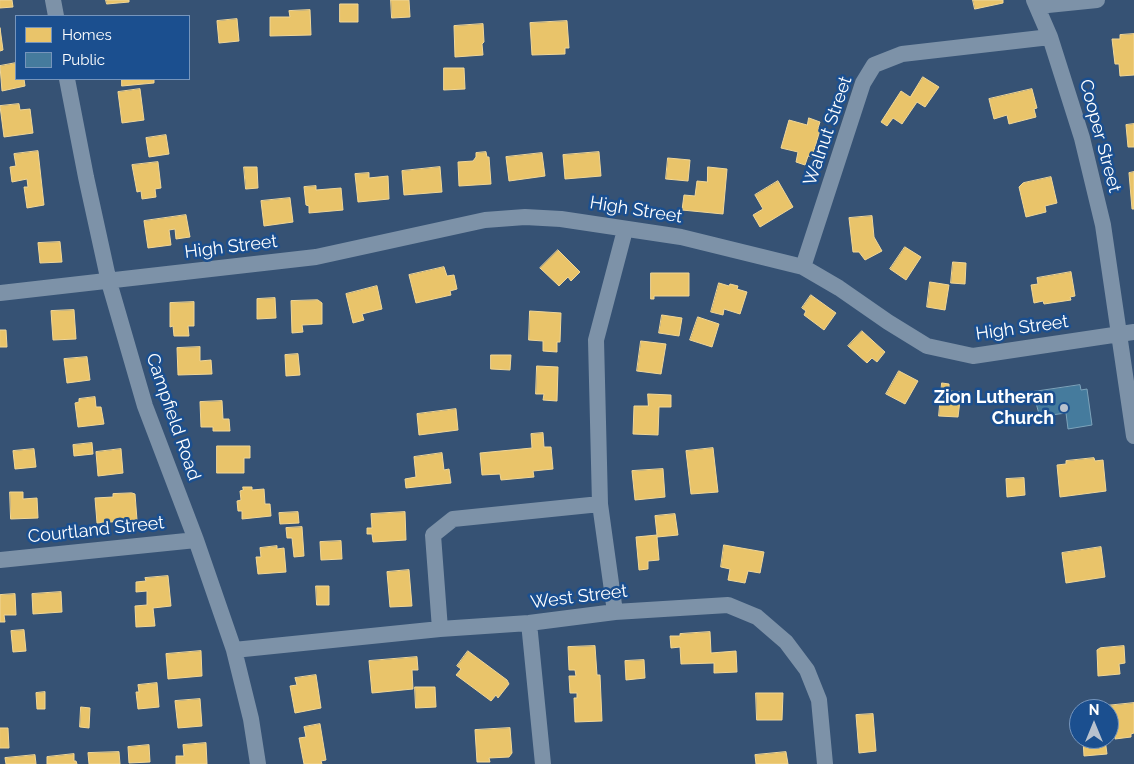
<!DOCTYPE html>
<style>
body{margin:0}
#map{position:relative;width:1134px;height:764px;overflow:hidden;background:#365274;font-family:Raleway,sans-serif}
canvas{display:block}
.legend{position:absolute;left:15px;top:15px;width:175px;height:65px;box-sizing:border-box;background:#1b4f8f;border:1px solid #7695bc;margin:0;padding:6px 9px;list-style:none;font-size:15px;color:#fff}
.legend li{display:flex;align-items:center;gap:10px;height:25px}
.legend b{width:25px;border:1px solid #7695bc}
.north{position:absolute;left:1069px;top:699px;width:50px;height:50px;box-sizing:border-box;background:#1b4f8f;border:1px solid #7695bc;border-radius:50%;rotate:0deg;font-size:14px;font-weight:700;line-height:20px;text-align:center;color:#fff}
.north::after{content:'';display:block;margin:auto;width:18px;height:22px;background:#b9c2ce;clip-path:polygon(50% 0,100% 100%,50% 72%,0 100%)}
</style>
<div id="map">
<canvas width="1134" height="764"></canvas>
<ul class="legend">
<li><b style="height:14px;background:#e9c46a"></b>Homes</li>
<li><b style="height:14px;background:#457b9d"></b>Public</li>
</ul>
<div class="north">N</div>
</div>
<script>
const ctx = document.querySelector('canvas').getContext('2d');
ctx.lineJoin = 'round';
function paint(path, color) { ctx.fillStyle = color; ctx.fill(path, 'evenodd'); }
function stroke(path, color, width, dash) { ctx.strokeStyle = color; ctx.lineWidth = width; ctx.lineCap = dash ? 'butt' : 'round'; ctx.setLineDash(dash || []); ctx.stroke(path); }
function write(font, color, halo, rows, align = 'center') {
  ctx.font = font + ' Raleway,sans-serif'; ctx.lineWidth = 5; ctx.setLineDash([]); ctx.textBaseline = 'middle'; ctx.strokeStyle = halo; ctx.fillStyle = color; for (const [text, x, y, turn = 0] of rows) {
    ctx.save(); ctx.translate(x, y); ctx.rotate((+turn || 0) * Math.PI / 180); ctx.textAlign = isNaN(turn) ? turn : align; if (halo) ctx.strokeText(text, 0, 0); ctx.fillText(text, 0, 0); ctx.restore();
  }
}
const homes = new Path2D(`
 M0,0h12l1,7 -13,1z
 M106,0h23v2l-22,2z
 M391,0h18l1,17 -18,1z
 M973,0h30v3l-28,6z
 M340,4h18v18h-18z
 M310,10l1,25 -41,1v-19h20l-1,-6z
 M237,19l2,22 -20,2 -2,-22z
 M567,21l2,27h-4v6l-33,1 -2,-32z
 M483,24l1,18 -2,2 1,11 -28,2 -1,-31z
 M0,28l3,22 -3,1z
 M1134,34v41l-14,1 -1,-12h-4l-3,-25h8v-4z
 M16,63v16h8l1,7 -23,5 -2,-25z
 M444,68h20l1,21 -21,1z
 M923,77l16,10 -14,20 -8,-5 -15,22 -9,-6 -6,8 -6,-4 20,-31 9,6z
 M122,79h32v4l-32,3z
 M140,89l4,31 -22,3 -4,-31z
 M1032,89l5,19 -3,1 2,8 -27,7 -2,-9 -13,4 -5,-20z
 M19,104l1,6 10,-1 3,24 -29,4 -4,-31z
 M809,118l11,4 -2,6 2,2 -8,27 -4,-1 -3,9 -9,-3 2,-10 -17,-4 8,-28 18,5z
 M1134,124v23h-6l-2,-22z
 M166,135l3,19 -20,3 -3,-19z
 M38,151l6,54 -17,3 -3,-21h4l-1,-8 -15,3 -2,-15 6,-1 -2,-12z
 M486,152l1,5h2l2,27 -32,2 -1,-24 15,-1 3,-4v-4z
 M599,152l2,24 -36,3 -2,-24z
 M542,153l3,23 -36,5 -3,-24z
 M668,158l22,2 -2,21 -22,-2z
 M158,162l3,26 -6,1 1,8 -14,2 -1,-8 -4,1 -5,-27z
 M244,167h13l1,21 -12,1z
 M440,167l2,25 -38,3 -2,-24z
 M708,167l19,2 -4,45 -41,-4 2,-15 11,1 2,-15 10,1z
 M1134,172v37h-2l-3,-36z
 M369,173v5l19,-2 1,23 -31,3 -3,-28z
 M1051,177l6,26 -12,3 1,6 -20,5 -7,-30 4,-4z
 M778,181l15,26 -33,20 -7,-12 10,-6 -8,-14z
 M316,186v4l25,-2 2,22 -34,3v-7l-3,-1 -2,-18z
 M290,198l3,24 -29,4 -3,-25z
 M186,215l4,22 -14,2 -1,-10 -6,1 2,15 -23,3 -4,-27z
 M872,216l2,21 8,14 -17,9 -6,-8h-6l-4,-34z
 M60,242l2,20 -22,1 -2,-20z
 M905,247l16,10 -15,23 -16,-11z
 M558,250l22,22 -9,9 -3,-4 -9,9 -19,-18z
 M953,262l13,1 -1,21 -14,-1z
 M444,267l3,9 7,-1 3,14 -7,2 1,4 -35,8 -7,-28z
 M1071,272l4,24 -5,1 1,3 -27,4 -1,-3 -9,2 -3,-18 7,-1 -1,-6z
 M651,273h38v23h-35v3h-3z
 M930,282l19,3 -4,25 -18,-3z
 M719,283l10,3 1,-2 8,2 -1,3 10,3 -7,22 -16,-5 -1,6 -12,-3z
 M377,286l5,23 -20,5 2,6 -11,3 -7,-29z
 M811,295l25,18 -12,17 -20,-15 2,-4 -4,-3z
 M275,298l1,20 -19,1v-20z
 M318,300l4,3v21l-20,1 1,7 -11,1 -1,-32z
 M194,302v24h-6l1,10h-15l-1,-10 -3,1v-24z
 M74,310l2,29 -23,1 -2,-29z
 M530,311l31,2 -1,29h-3v10l-14,-1v-10l-14,-1z
 M662,315l20,3 -3,18 -20,-3z
 M698,317l21,7 -7,23 -22,-7z
 M0,330h6l1,17h-7z
 M862,331l23,21 -8,10 -5,-4 -5,5 -19,-17z
 M641,341l25,3 -5,30 -24,-3z
 M200,347v14l11,-1 1,14 -34,1 -1,-27z
 M298,354l2,21 -14,1 -1,-21z
 M491,355h20l-1,15 -19,-1z
 M87,357l3,23 -23,3 -3,-24z
 M537,366l21,1 -1,34 -14,-1 1,-6h-8z
 M899,371l19,10 -13,23 -19,-10z
 M942,383l7,1v7l12,1 -3,25 -19,-1z
 M648,394l23,1v12h-12l-1,28 -25,-1 1,-28h14z
 M95,397l1,10h5l3,17 -26,3 -3,-24 4,-1v-3z
 M222,401l1,18h6l1,12h-17v-4h-12l-1,-25z
 M456,409l2,21 -39,5 -2,-21z
 M543,433l1,14h7l2,22 -20,2 1,6 -33,3 -1,-6 -18,1 -2,-22 52,-5 -1,-14z
 M92,443l1,11 -19,2 -1,-11z
 M217,446h33v12h-6v15h-27z
 M713,448l5,44 -27,2 -5,-43z
 M34,449l2,18 -21,2 -2,-18z
 M121,449l2,24 -25,3 -2,-24z
 M442,453l2,17 5,-1 2,14 -45,5 -1,-9 11,-2 -2,-20z
 M1094,458l1,3 8,-1 3,31 -46,6 -3,-32 9,-1v-3z
 M663,469l2,28 -30,3 -3,-29z
 M1024,478l1,17 -18,2 -1,-18z
 M243,487h9v3l12,-1 1,15h5l1,12 -29,3v-8h-4l-1,-10 4,-1 -1,-9 3,-1z
 M10,492h13v7l14,-1 1,20 -27,1z
 M132,493l3,1 2,26 -40,3 -2,-25 18,-1v-3z
 M298,512l1,11 -19,1 -1,-11z
 M405,512l1,28 -33,2 -1,-8h-5v-6h5l-1,-14z
 M675,514l3,21 -21,2 2,23 -11,1v8l-9,1 -3,-33 21,-2 -2,-19z
 M302,527l2,29 -10,1 -2,-19h-5l-1,-10z
 M341,541l1,18 -21,1 -1,-18z
 M724,545l40,7 -4,21 -12,-2 -3,12 -17,-3 2,-11 -9,-2z
 M277,546v3l7,-1 2,24 -28,2 -2,-17h5l-1,-9z
 M1101,547l4,30 -39,6 -4,-30z
 M409,570l3,36 -22,1 -3,-35z
 M168,576l3,30 -18,2 2,18 -19,1 -1,-21 12,-1v-14l-11,1v-10l10,-1 -1,-3z
 M316,586h13v19h-12z
 M61,592l1,20 -29,2 -1,-20z
 M15,594l1,21h-12l1,7h-5v-27z
 M24,630l2,21 -13,1 -2,-21z
 M710,632l1,21 25,-2 1,21 -23,1v-10l-33,1 -1,-17 -9,1 -1,-12h10v-2z
 M595,646l2,29h3l2,46 -27,1 -1,-24h3v-5h-7l-1,-17h7l-1,-6h-6l-1,-23z
 M1124,646l1,17 -6,1 1,10 -22,2 -1,-26 3,-2z
 M201,651l1,25 -34,3 -2,-25z
 M468,651l39,29 2,4 -11,14 -2,-3 -5,6 -35,-26 5,-6 -4,-3z
 M417,657l1,13h-6l1,19 -41,4 -3,-32z
 M644,660l1,18 -19,2 -1,-19z
 M316,675l5,33 -26,5 -5,-27 7,-1 -2,-7z
 M157,683l2,24 -21,2 -2,-17h3l-1,-7z
 M415,687h20l1,20 -20,1z
 M45,692v17h-8l-1,-16z
 M756,693h27l-1,27h-25z
 M200,699l2,27 -24,2 -3,-27z
 M1134,703v30l-3,1v3l-16,2v-4l-6,1v-27h-4v-3z
 M81,707l9,1 -1,20 -9,-1z
 M873,714l3,37 -17,2 -3,-38z
 M320,724l6,36 -5,1 1,3h-18l-5,-26 7,-1 -2,-10z
 M0,728h8l1,20h-9z
 M510,728l2,25 -3,4 -20,1 1,4h-13l-2,-32z
 M1105,739l2,15 -23,2 -1,-16z
 M206,743l1,21h-31v-8h8l-1,-11z
 M149,745l1,17 -21,1 -1,-16z
 M119,752l1,12h-31l-1,-11z
 M786,752l2,12h-32l-1,-9z
 M74,754v7h2l1,3h-30v-7z
 M35,755l1,9h-30l-1,-6z`);
paint(homes, '#e9c46a');
stroke(homes, '#f0d697', 1);
const public = new Path2D(`
 M1080,385l1,5 6,-1 5,36 -24,4 -2,-16 -22,3v-2h-5l-6,-22z`);
paint(public, '#457b9d');
stroke(public, '#7da3ba', 1);
stroke(new Path2D(`
 M53,0l3,16
 M1034,0l16,37 32,101 21,87 31,211
 M1038,6l59,-6
 M67,79l19,98 23,105 36,124 51,134 38,110 17,69 7,45
 M803,267l60,-184 11,-18 28,-11 148,-17
 M0,293l316,-36 169,-37 40,-3 36,2 120,18 122,30 36,21 49,34 39,24 46,10 161,-24
 M0,560l196,-20
 M615,612l-15,-108 -4,-164 29,-110
 M529,623l14,141
 M440,629l-7,-94 20,-16 147,-15
 M234,650l206,-21 89,-6 86,-11 113,-7 29,12 29,25 21,28 12,30 6,64`), '#7d92a8', 16);
for (const [x, y, r, color] of [
 [1064,408,5,"#b9c2ce"]
]) { const dot = new Path2D(); dot.arc(x, y, r, 0, 2 * Math.PI); ctx.fillStyle = color; ctx.fill(dot); stroke(dot, '#1b4f8f', 2); }
write('18px', '#fff', '#1b4f8f', [
 ["Walnut Street",828,131,-71],
 ["Cooper Street",1100,136,75],
 ["High Street",636,210,9],
 ["High Street",231,247,-7],
 ["High Street",1022,328,-8],
 ["Campfield Road",173,417,71],
 ["Courtland Street",96,530,-6],
 ["West Street",579,597,-7]
]);
write('bold 18px', '#fff', '#1b4f8f', [
 ["Zion Lutheran",1054,398],
 ["Church",1054,419]
], 'right');
</script>
